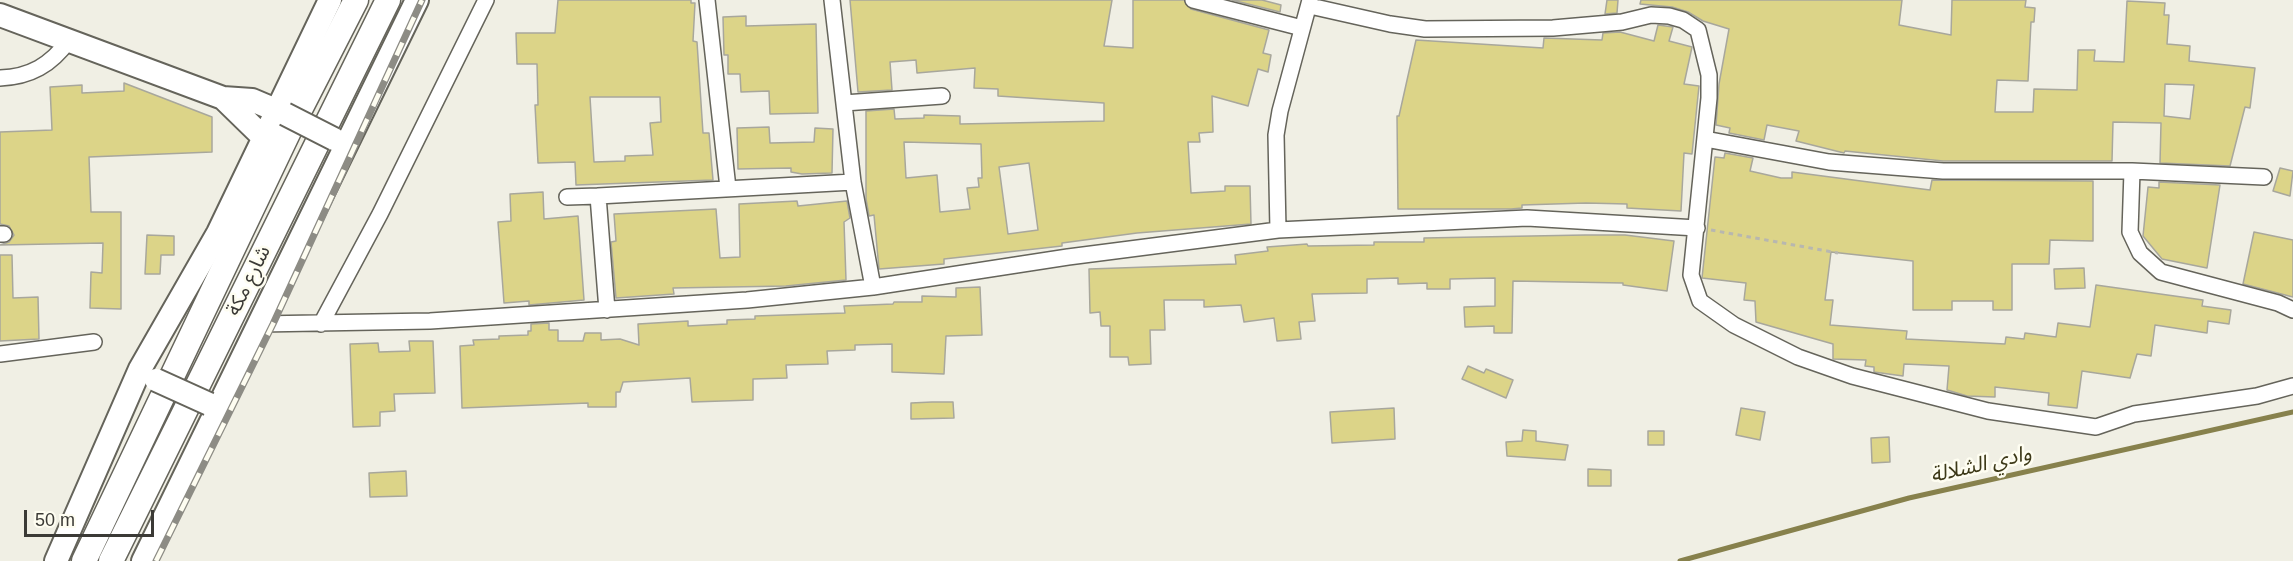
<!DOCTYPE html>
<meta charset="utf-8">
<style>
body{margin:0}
#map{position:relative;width:2293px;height:561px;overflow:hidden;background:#f0efe4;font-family:Helvetica,sans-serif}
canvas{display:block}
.scale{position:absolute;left:24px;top:510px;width:130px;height:27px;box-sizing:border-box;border:3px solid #3b3a36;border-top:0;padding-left:8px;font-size:18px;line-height:21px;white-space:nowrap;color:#3b3a36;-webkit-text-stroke:4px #fefdf1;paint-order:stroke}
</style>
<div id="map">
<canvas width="2293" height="561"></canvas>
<div class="scale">50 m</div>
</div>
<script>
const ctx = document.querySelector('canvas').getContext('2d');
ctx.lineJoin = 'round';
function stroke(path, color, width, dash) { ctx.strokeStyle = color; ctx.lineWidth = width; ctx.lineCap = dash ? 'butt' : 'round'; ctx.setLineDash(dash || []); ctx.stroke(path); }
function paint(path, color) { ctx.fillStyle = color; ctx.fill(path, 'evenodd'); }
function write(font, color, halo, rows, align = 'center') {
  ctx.font = font + ' Helvetica,"Noto Sans Arabic",sans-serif'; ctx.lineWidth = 5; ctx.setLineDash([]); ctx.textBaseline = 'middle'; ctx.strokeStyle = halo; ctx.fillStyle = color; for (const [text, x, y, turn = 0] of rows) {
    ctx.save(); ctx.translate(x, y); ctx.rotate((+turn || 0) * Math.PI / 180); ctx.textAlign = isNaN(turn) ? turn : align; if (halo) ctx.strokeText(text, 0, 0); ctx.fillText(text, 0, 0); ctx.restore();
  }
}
stroke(new Path2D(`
 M1680,561l229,-63 384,-86`), '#87814c', 5);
const building = new Path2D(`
 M558,0h133v3h4l-2,38 4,1 6,91h6l4,47 -137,5 -1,-23 -37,1 -3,-58h3l-1,-41h-20l-1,-31h39zM590,97h70l1,25 -11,1 3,32 -28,1v5l-31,1z
 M850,0h262l-8,46 29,2v-48h51l7,9 78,21 -6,23 8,2 -3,17 -10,-3 -10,37 -36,-10 1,36 -14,1 1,9h-12l3,51 34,-2v-5h25l1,38 -114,9 -75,10v3l-118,13v5l-65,5 -5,-54 -5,1 -3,-17v-88l28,-2 1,10 29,-1v-3l36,1v8l144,-3v-18l-106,-7v-7l-24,-1 1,-20 -58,5 -1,-13 -26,2 2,28 -34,2zM904,142l77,2 1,34h-4l1,9 -12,1 3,21 -30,3 -3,-37 -31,3zM1029,163l9,67 -30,4 -9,-67z
 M1232,0h30l19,5 -1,7z
 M1607,0h11l-1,13 -12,1z
 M1641,0h261l-3,25 52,10 1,-35h74l-1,7 10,1 -1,14h-3l-3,59 -31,-1 -2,32h38l1,-23 43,1 1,-40h17l-1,11 30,1 3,-61 38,2 -1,12h5l-2,29 23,2 -1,15 66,7 -5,40 -5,-1 -15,59 -70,-3 1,-40 -48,-1 -1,39h-169l-98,-10 -1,2 -48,-12 3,-10 -32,-6 -3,15 -35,-7 1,-5 -14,-3 3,-41 10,-55 -26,-8 -15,-9 -16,-5 -32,-3zM2165,84l29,1 -4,34 -26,-3z
 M746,16v10l70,-2 2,89 -48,1 -1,-23 -28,1 -1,-18h-12v-19h-4l-1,-38z
 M1658,25l15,2 -4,14 23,6 -8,37 15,2 -7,68 -8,-1 -3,58 -54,-3v-4l-41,-1 -64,2v3l-11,1h-113l-1,-93h2l17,-76 127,8 1,-10 58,2 1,-7 17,-1 34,9z
 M124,83l88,34v35l-123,5 2,55h30v97l-31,-1 1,-36 11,1 1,-30 -103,2 9,-3 5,-7 -5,-9 -9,-2v-92l52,-2 -2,-43 32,-2v8l42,-2z
 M769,127l1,16 44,-1 1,-14 18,1 -1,44 -30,1 -11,-2v-4l-53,1 -1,-41z
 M1725,153l28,5 -3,13 31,7h11v-6l138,18 2,-10 161,1v60l-43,-1 -1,24h-37v46h-19v-9h-41v9h-39v-49l-82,-9 -6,48h8l-3,25 77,6 -1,8 99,5 1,-7 18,2 1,-6 31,4 2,-14 32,4 6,-42 107,15 -1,6 29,4 -2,14 -21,-3 -1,12 -52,-8 -4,31 -14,-2 -7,24 -48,-7 -5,37 -29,-3 1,-12 -54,-6v10l-28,-1 -20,-6 2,-24 -45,-2 -1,12 -29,-4v-5l-9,-1 1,-6 -33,-1v-15l-77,-22 -1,-21 -11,-1 2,-17 -44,-5 13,-121 9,1z
 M2280,168l13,3 -3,25 -17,-5z
 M2159,182l61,3 -13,83 -45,-9 -19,-23 5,-49 11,1z
 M543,192l1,27 34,-3 6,84 -55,5v-4l-25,2 -6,-81 13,-1 -1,-27z
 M797,201l1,5 49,-5 3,17 -6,4 2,58 -60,6 -113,2 1,6 -58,4 -5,-56 5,-1 -2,-27 102,-5 4,49 20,-1 -1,-53z
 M2254,232l39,8v57l-50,-13z
 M147,235l27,1v19h-13l-1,19h-15z
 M1585,235h40l49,6 -7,50 -44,-6v-2l-110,-2 -1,52h-18v-7l-29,1 -1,-20 31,-1v-28l-45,1v10h-23v-6l-29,1v-6l-31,1v14l-55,1 3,27 -16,1 2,17 -24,2 -3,-23 -30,4 -3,-17 -37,2v-7h-40l1,30h-15l1,34 -22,1 -1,-8h-18v-31h-9l-1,-14 -10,1 -1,-44 147,-5 -1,-9 33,-4 -1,-4 40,-3 1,2 66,-1v-3h50v-4z
 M0,255h12l1,43 25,-1 1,42 -39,2z
 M2084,268l1,20 -30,1 -1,-20z
 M980,287l2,48 -36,1 -2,38 -52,-2v-28l-37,1v5l-28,1 1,13 -42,1 1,13 -34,1v21l-61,2 -2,-24 -67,4 -3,10h-4v15h-28v-4l-126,5 -2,-62 14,-1 -1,-5 26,-1v-3l29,-1v-4h3v-7l18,-1v7h9v11h25l2,-8h16v7l19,-1 19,6 -1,-21 50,-3v5l39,-2v-4l28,-1v-3l90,-3 -1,-7 49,-2 1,-2h28v-6l34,1v-9z
 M409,341h24l2,52 -41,1 1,17 -15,1v14l-27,1 -3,-83 28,-1 1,9 31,-1z
 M1468,366l16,7 2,-4 27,11 -7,18 -44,-19z
 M932,402h21l1,16 -43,1v-16z
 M1394,408l1,31 -63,4 -2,-31z
 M1741,408l24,4 -5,28 -24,-5z
 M1523,430l13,1v10l32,4 -3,15 -58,-4 -1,-14 16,-1z
 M1648,431h16v14h-16z
 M1889,437l1,25 -18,1 -1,-25z
 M1588,469l23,1v16h-23z
 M406,471l1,25 -37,1 -1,-24z`);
paint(building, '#dcd488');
stroke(building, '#a8a79c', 1.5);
const street = new Path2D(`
 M707,0l21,188
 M832,0l21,182 20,105
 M1193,0l109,28
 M1310,6l80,18 35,5 128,-1 69,-6 29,-7 18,1 14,4 15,10 11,45v23l-18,177 9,26 34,24 64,32 54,19 136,35 108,16 38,-13 123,-18 36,-10
 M0,78c30,-1 51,-13 69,-38
 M844,103l98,-7
 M1705,139l124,23 114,9h189l132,6
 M2132,171l-2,61 10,21 21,19 117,31 15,7
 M567,197l31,-1
 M1278,230l-2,-95 4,-24 30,-111
 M0,234h4
 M607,310l-9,-114 255,-14
 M260,324l170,-3 317,-21 126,-13 195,-30 210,-27 249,-12 170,10
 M321,324l59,-110 106,-214
 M0,354l94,-12`);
const secondary = new Path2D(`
 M0,15l223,83 29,2 33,14
 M223,98l40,39
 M56,561l84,-192 78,-136 112,-233
 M143,561l274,-561`);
const primary = new Path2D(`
 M84,561l206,-432 66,-129
 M111,561l277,-561`);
stroke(street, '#65645b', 18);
stroke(secondary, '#65645b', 26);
stroke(primary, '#65645b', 27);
stroke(new Path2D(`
 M1711,230l127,23`), '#b8b7af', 3, [4.5, 4.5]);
stroke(street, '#fff', 15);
stroke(secondary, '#fff', 22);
stroke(primary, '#fff', 24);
const rail = new Path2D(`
 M156,561l117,-237 149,-324`);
stroke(rail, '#8d8c85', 7);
stroke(rail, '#fefdf1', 4.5, [14]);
const secondaryBridge = new Path2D(`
 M285,114l49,25
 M156,380l53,24`);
stroke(secondaryBridge, '#65645b', 26, []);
stroke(secondaryBridge, '#fff', 22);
write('20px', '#3b3a36', '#fefdf1', [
 ["شارع مكة",249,281,-64]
]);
write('italic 21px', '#3c3817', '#fefdf1', [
 ["وادي الشلالة",1981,465,-13]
]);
</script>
